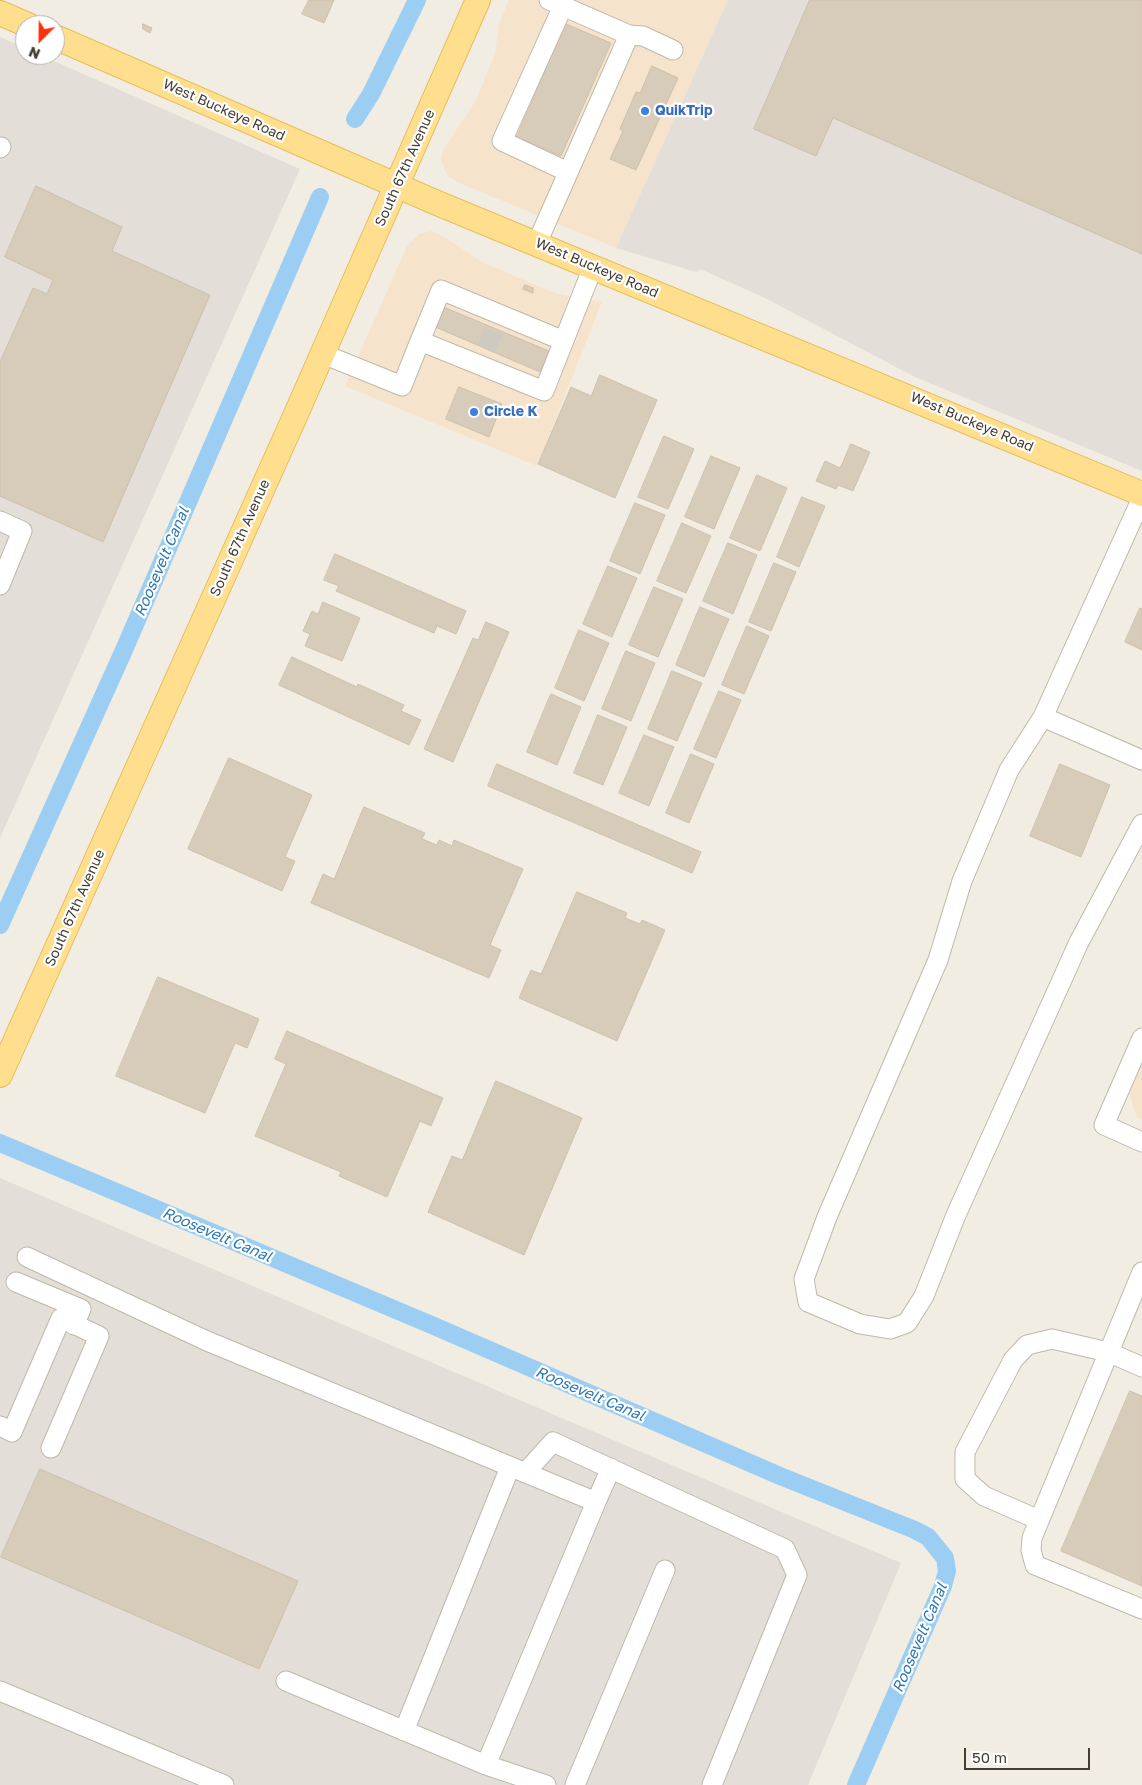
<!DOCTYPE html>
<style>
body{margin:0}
#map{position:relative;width:1142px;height:1785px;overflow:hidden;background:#f2ede2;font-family:"Golos Text",sans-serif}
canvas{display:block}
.north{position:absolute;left:15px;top:15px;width:50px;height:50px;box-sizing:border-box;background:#fff;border:1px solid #b4b1ad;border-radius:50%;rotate:203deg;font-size:14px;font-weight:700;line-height:20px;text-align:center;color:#433d33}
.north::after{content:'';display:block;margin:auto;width:18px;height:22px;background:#ff300c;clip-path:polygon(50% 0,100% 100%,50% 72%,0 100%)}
.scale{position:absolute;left:964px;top:1748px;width:126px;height:22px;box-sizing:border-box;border:2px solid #433d33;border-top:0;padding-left:6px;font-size:15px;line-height:18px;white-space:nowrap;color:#433d33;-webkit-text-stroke:4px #fff;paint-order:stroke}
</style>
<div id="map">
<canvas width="1142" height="1785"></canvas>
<div class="north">N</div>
<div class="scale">50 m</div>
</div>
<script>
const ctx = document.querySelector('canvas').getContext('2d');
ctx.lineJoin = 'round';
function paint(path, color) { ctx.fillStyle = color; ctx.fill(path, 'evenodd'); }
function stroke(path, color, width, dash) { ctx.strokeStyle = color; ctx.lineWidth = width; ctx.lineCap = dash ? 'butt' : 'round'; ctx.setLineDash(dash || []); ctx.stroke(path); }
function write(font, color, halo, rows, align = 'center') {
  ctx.font = font + ' "Golos Text",sans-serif'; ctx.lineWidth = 4.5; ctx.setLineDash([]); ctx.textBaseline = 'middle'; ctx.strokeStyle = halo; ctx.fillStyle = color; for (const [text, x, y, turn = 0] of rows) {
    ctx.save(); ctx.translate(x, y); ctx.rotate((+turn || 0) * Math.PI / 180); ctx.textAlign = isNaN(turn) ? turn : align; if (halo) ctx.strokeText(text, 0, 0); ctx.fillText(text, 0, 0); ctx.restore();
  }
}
paint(new Path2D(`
 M509,0h219l-112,248 -159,-66 -9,-6 -4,-8 -3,-10 2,-8 33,-50 19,-46 4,-31z
 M431,231l12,5 41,27 71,30 47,9 -65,164 -192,-80 62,-140 12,-12z
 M1142,1064v55l-5,-1 -8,-25z`), '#f5e4cb');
paint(new Path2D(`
 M728,0h414v471l-227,-94 -152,-80 -63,-28 -4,3 -80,-24z
 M0,37l25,11v7h15l260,114 -300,669z
 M0,1178l901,385 -93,222h-808z`), '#e3ded7');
stroke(new Path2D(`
 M355,119l16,-25 46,-94
 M0,925l124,-275 196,-453
 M0,1143l434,183 346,150 135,54 13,7 17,21 2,13 -4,15 -87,199`), '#9bcef2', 18);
const building = new Path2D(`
 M309,0h25l-10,23 -22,-9z
 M810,0h332v254l-309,-136 -17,38 -62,-27z
 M143,24l9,4 -2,5 -7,-4z
 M566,24l45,19 -50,113 -44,-19z
 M652,66l26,12 -42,92 -26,-11 13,-28 -3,-2 16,-37 4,1z
 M36,186l86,41 -10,24 98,44 -107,247 -103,-46v-134l33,-74 14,6 6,-14 -48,-23z
 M525,285l8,3v5l-10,-4z
 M441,306l108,45 -9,21 -107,-46z
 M600,375l57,25 -42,98 -77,-34 33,-77 20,9z
 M459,387l43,17 -13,33 -43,-18z
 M664,436l30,13 -26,60 -30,-12z
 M851,444l19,8 -17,39 -15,-6 -2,4 -20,-8 9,-20 15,7z
 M711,456l29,12 -26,61 -29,-12z
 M757,475l30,13 -27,63 -30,-13z
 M802,497l23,9 -26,61 -22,-10z
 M635,503l30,12 -25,59 -30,-13z
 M682,523l29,13 -25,57 -29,-12z
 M728,543l29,12 -24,59 -30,-13z
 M335,554l131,57 -10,23 -19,-8 -3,7 -98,-42 3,-5 -15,-6z
 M774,563l22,9 -25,59 -22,-9z
 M608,566l29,12 -25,59 -29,-13z
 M654,587l29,12 -25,58 -29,-12z
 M323,602l37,16 -18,43 -37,-15 5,-12 -7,-3 9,-20 6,3z
 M700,607l29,12 -25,58 -28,-12z
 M1140,608l2,1v41l-17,-8z
 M486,622l23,10 -56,130 -29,-13 49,-111 5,2z
 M747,626l22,10 -25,58 -22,-9z
 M579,630l30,13 -25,58 -29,-13z
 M626,651l29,12 -24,58 -29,-12z
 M292,657l65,30 1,-3 46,21 -3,6 20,9 -12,25 -130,-60z
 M672,671l30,12 -25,58 -29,-12z
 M719,691l22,9 -25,58 -22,-9z
 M551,694l30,13 -24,58 -30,-13z
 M598,715l29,12 -24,58 -29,-12z
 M644,735l30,12 -25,59 -30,-13z
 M691,754l23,10 -25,59 -23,-10z
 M229,758l83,37 -27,62 10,4 -13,30 -94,-42z
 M497,764l204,88 -9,21 -204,-87z
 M1060,764l50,21 -29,72 -51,-21z
 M364,807l61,26 -3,6 15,6 2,-5 13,6 2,-6 69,29 -33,76 11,5 -12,28 -178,-75 12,-29 11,5z
 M577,892l50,21 -2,5 15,6 2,-4 23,10 -48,111 -98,-43 12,-28 10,4z
 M158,977l101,42 -12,29 -12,-5 -30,70 -89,-37z
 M287,1031l156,67 -12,28 -11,-5 -33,76 -48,-21 2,-4 -86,-36 31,-72 -11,-5z
 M496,1081l86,37 -58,137 -96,-43 24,-56 10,4z
 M1130,1391l12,5v190l-81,-35z
 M40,1469l258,112 -39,88 -258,-112z`);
paint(building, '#d7cbba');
stroke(building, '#cec0aa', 1);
stroke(new Path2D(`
 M486,349l9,-20`), '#cfcabf', 19, [19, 9]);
const minor = new Path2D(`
 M563,6l-61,135 66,31
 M629,35l14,1 30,14
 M0,148l1,-1
 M537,243l92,-208 -80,-35
 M420,341l21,-51 123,51
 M323,354l79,32 18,-45 124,50 49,-124
 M0,521l22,10 -22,54
 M1043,717l99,-219
 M1142,760l-99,-43 -34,53 -47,111 -24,79 -111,257 -23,62 4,23 52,22 30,5 17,-6 17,-27 32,-81 123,-273 63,-118
 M1142,1038l-38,87 38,17
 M27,1257l180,84 389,161 -110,263 -200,-84
 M1142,1272l-110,266 -1,12 4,15 107,44
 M16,1282l65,27 -7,16
 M0,1426l12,6 49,-114 38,18 -48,112
 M525,1473l28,-31 232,107 12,26 -85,210
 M596,1502l15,-34
 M1039,1520l-55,-24 -19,-17v-27l48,-92 14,-15 25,-6 56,13 34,15
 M0,1691l224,94
 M404,1731l106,-264
 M486,1765l60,20
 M575,1785l90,-215`);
const major = new Path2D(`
 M0,13l28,12
 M55,37l382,166 705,291
 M0,1075l296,-661 182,-414`);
stroke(minor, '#c0b8a8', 21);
stroke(major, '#e7bd5b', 26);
stroke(minor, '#fff', 19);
stroke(major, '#ffdf8e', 24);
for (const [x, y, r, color] of [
 [645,111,5,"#3f7fe0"],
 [474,412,5,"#3f7fe0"]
]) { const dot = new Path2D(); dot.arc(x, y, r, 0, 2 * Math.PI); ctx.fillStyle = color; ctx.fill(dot); stroke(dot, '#fff', 2); }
write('14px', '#433d33', '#fff', [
 ["West Buckeye Road",224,110,24],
 ["South 67th Avenue",405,168,-66],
 ["West Buckeye Road",597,268,23],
 ["West Buckeye Road",972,422,23],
 ["South 67th Avenue",240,538,-66],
 ["South 67th Avenue",75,908,-66]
]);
write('bold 14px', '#366cbe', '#fff', [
 ["QuikTrip",655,111],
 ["Circle K",484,412]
], 'left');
write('italic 15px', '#2a78b1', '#fff', [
 ["Roosevelt Canal",162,562,-67],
 ["Roosevelt Canal",217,1235,23],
 ["Roosevelt Canal",590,1394,23],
 ["Roosevelt Canal",920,1638,-67]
]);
</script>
